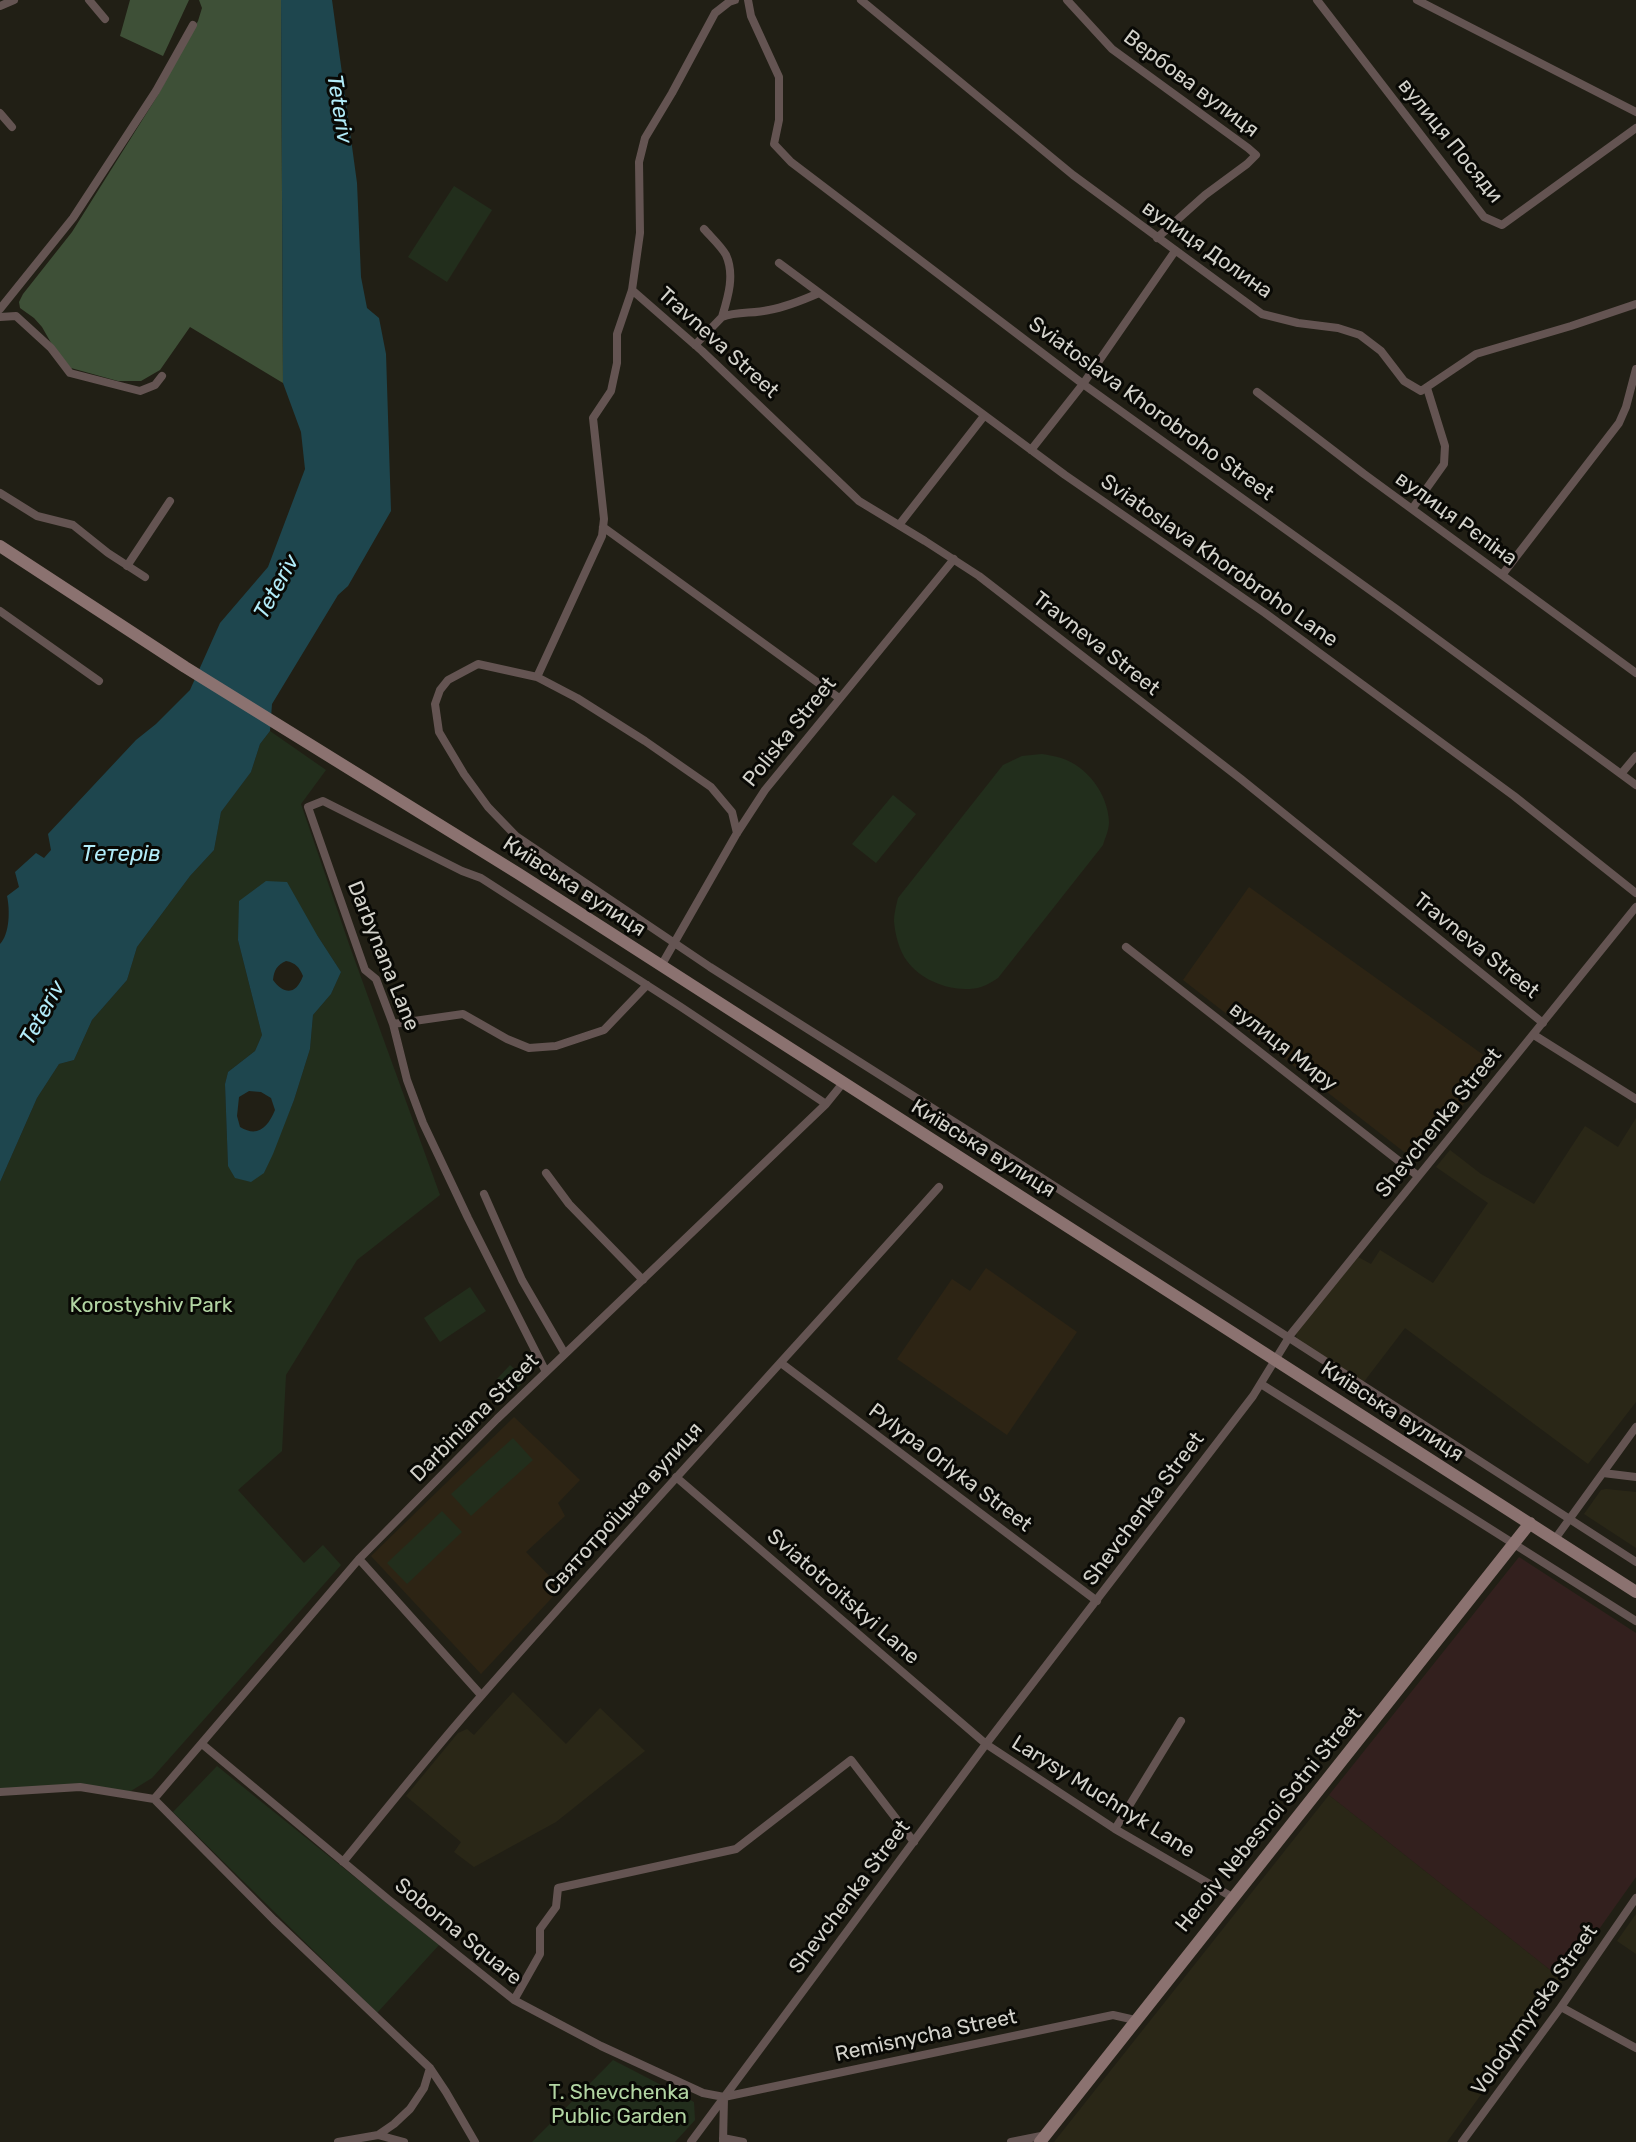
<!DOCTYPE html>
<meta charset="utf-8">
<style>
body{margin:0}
canvas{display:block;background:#211f15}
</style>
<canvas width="1636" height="2142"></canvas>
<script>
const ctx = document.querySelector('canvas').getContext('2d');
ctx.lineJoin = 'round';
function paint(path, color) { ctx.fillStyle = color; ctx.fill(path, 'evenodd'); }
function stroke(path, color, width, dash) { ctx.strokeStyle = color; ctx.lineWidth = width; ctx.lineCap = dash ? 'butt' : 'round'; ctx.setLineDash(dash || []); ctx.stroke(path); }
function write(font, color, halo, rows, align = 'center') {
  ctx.font = font + ' Rubik,sans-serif'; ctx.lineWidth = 6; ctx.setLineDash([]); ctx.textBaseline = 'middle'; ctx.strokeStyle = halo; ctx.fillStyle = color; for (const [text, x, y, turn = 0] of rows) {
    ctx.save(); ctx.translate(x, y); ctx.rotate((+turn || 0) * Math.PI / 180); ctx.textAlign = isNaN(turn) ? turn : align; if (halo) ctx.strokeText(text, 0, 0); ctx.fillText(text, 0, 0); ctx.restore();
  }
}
paint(new Path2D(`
 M1636,1118v284l-48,62 -183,-136 -42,55 -66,-43 -1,-8 62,-75 13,7 9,-14 53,33 55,-80 -52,-36 14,-17 31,24 53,30 51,-78 33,21z
 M1606,1489l30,3v56l-52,-34 17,-24z
 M513,1692l53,52 34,-36 45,43 -89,71 -82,45 -20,-15 7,-10 -55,-46 52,-63 9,-4 7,6z
 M1329,1795l234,185 -116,162h-393z
 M1636,1914v40l-19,-13z`), '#2a2717');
paint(new Path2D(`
 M1249,887l247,177 -79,98 -234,-182z
 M986,1268l91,64 -70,103 -110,-76 55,-80 18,12z
 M514,1417l66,63 -22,23 7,13 -39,36 35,36 -80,86 -110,-118z`), '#2d2414');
paint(new Path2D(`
 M1519,1557l117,76v244l-73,103 -234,-185z`), '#33201e');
paint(new Path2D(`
 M454,186l38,24 -45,72 -39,-25z
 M270,731l56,39 -25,34 49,143 90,248 -83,65 -71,115 -4,76 -44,39 66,73 19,-18 18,20 -189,213 -26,16 -46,-7 -80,5v-610l37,-84 22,-34 15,-4 18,-40 35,-40 10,-33 53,-71 24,-26 7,-38 30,-40 9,-28zM317,935l24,37 -10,22 -18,21 -3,34 -16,51 -30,73 -36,-7 -3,-82 3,-12 27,-21 7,-16 -24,-95z
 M1042,754c6,1 13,2 19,4 26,8 47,36 48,64 0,8 -4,16 -6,23l-105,133c-5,3 -11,7 -17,9 -25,7 -59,-5 -74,-26 -8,-11 -12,-27 -13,-40 0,-7 2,-15 4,-23l105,-133 19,-9z
 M893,795l23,19 -40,49 -24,-19z
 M470,1287l16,24 -46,31 -16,-24z
 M510,1365l16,14 -13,14 -16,-14z
 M513,1438l20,22 -62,56 -20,-22z
 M442,1511l20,21 -55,52 -20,-21z
 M217,1766l222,179 -62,68 -204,-201z
 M613,2060l81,42 1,18 -20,22h-143z`), '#222e1c');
paint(new Path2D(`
 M130,0h59l-26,56 -43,-20z
 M199,0h82l2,383 -93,-56 -30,43 -19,11h-23l-47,-13 -17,-20 -12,-21 -8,-9 -14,-10 -1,-6 4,-8 49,-62 86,-137 40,-74 4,-13z`), '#3e5037');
paint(new Path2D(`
 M281,0h51l25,183 4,94 6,31 12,10 7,36 5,157 -43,75 -10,9 -66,109 -2,27 -10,13 -9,28 -30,40 -7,38 -24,26 -53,71 -10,33 -35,40 -18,40 -15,4 -22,34 -37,84v-238c10,-10 10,-35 7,-48l12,-9 -4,-15 21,-19 8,5 7,-8 -3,-16 88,-94 20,-16 34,-34 30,-67 48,-56 37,-98 -4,-37 -18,-49z
 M266,881l21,1 30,53 24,37 -10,22 -18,21 -3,34 -16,51 -21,54 -9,19 -13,9 -16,-4 -7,-12 -3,-82 3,-12 27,-21 7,-16 -24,-95 1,-39zM286,961c10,2 13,6 17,15 -7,19 -19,19 -30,4 1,-10 4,-15 13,-19zM249,1091l12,1 10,6 4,12c-7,17 -17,28 -35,17l-3,-11 2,-19z`), '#1e464e');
stroke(new Path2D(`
 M89,0l16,19
 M748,0l3,16 28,61v43l-5,24 17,18 292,222 312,224 241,177
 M861,0l212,175 189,139 36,9 40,5 22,7 21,16 23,30 17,10 55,-37 95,-28 65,-22
 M1067,0l45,49 136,99 8,7 -9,9 -42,31 -48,43
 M1317,0l167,217 18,8 134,-97
 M1417,0l219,112
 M0,6l14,-6
 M0,113l12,14
 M704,229c7,8 17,17 22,26 9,20 2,42 -4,62 15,-6 31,-3 47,-7 17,-3 34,-10 50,-17
 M779,263l286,212 200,138 249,183 122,97
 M632,290l70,61 157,150 66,40 54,35 262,203 302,244
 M0,309l73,-91 83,-127 37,-66
 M0,317l16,-1 35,32 19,25 70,18 15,-6 7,-9
 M695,345l27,-28
 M1257,392l107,82 272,199
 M1031,450l52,-66 92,-133
 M0,493l37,23 36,9 35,28 37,24
 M1412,509l32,-45 1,-18 -18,-58
 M899,525l85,-109
 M603,527l236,171
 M127,566l43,-65
 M1502,575l117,-152 7,-16 10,-38
 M0,611l99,70
 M537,677l65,-141 2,-17 -11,-101 18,-27 6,-28v-29l15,-44 8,-57 -1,-71 6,-24 27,-45 43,-80 14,-11 6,-2
 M1621,774l15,-18
 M737,833l-5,-21 -21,-25 -66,-46 -68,-43 -40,-21 -59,-13 -30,16 -8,10 -5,14 4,28 25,42 24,33 28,29 194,131 293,186 633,409
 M1126,947l292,229
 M661,966l76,-133 28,-43 189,-231
 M393,1024l70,-10 44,25 22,9 27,-2 48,-16 43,-45
 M1534,1035l102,64
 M546,1173l23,31 74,76
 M484,1194l38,86 43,74
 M781,1363l316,238
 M546,1372l-78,-154 -45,-95 -16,-43 -14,-56 -17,-45 -11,-9 -57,-163 15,-6 139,70 19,7 200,129 145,97
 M1261,1384l375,237
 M1603,1473l33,4
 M676,1477l310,267 129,85 117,68
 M1555,1539l81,-112
 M359,1559l122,136
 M202,1744l187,156 125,100 87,46 102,47 21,4 389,-82 22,5
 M0,1792l80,-5 74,12
 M154,1799l205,-240 138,-140 329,-315 17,-21
 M154,1799l120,121 156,148 16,24 29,50
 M1115,1829l66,-108
 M343,1862c46,-56 91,-113 139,-167 150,-171 305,-338 457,-508
 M514,2000l26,-46v-25l16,-22 2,-19 178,-39 115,-89 63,82
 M1561,2007l75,41
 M378,2135l26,7
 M723,2138l20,4
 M338,2142l40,-7 16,-11 16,-15 14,-21 6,-20
 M691,2142l295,-398 267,-348 38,-62 345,-427
 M723,2142l1,-44
 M1011,2142l35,-7
 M1462,2142l99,-135 75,-109`), '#645452', 8);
stroke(new Path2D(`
 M0,546l185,121 334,207 1117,718
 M1040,2142l490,-619`), '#8b7270', 12);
write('21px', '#d3d2cb', '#090905', [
 ["Вербова вулиця",1191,84,37],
 ["вулиця Посяди",1450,141,51],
 ["вулиця Долина",1207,250,35],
 ["Travneva Street",718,343,42],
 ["Sviatoslava Khorobroho Street",1151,409,36],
 ["вулиця Рєпіна",1456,519,36],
 ["Sviatoslava Khorobroho Lane",1219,561,35],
 ["Travneva Street",1096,644,38],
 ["Poliska Street",790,732,-51],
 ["Київська вулиця",574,887,33],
 ["Travneva Street",1476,946,39],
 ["Darbynana Lane",383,956,68],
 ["вулиця Миру",1283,1047,38],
 ["Shevchenka Street",1439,1123,-51],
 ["Київська вулиця",983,1149,32],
 ["Київська вулиця",1392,1412,33],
 ["Darbiniana Street",475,1418,-45],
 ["Pylypa Orlyka Street",950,1468,37],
 ["Святотроїцька вулиця",624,1509,-48],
 ["Shevchenka Street",1144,1509,-53],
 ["Sviatotroitskyi Lane",843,1597,41],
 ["Larysy Muchnyk Lane",1103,1797,32],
 ["Heroiv Nebesnoi Sotni Street",1269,1820,-51],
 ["Shevchenka Street",850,1897,-53],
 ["Soborna Square",458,1932,39],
 ["Volodymyrska Street",1535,2010,-55],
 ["Remisnycha Street",926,2036,-12]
]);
write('21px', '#b2d5a3', '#090905', [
 ["Korostyshiv Park",151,1306],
 ["T. Shevchenka",619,2093],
 ["Public Garden",619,2117]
]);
write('italic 22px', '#b2ecf9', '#090905', [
 ["Teteriv",339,109,81],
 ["Teteriv",277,587,-61],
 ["Тетерів",121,855],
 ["Teteriv",43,1013,-61]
]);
</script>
